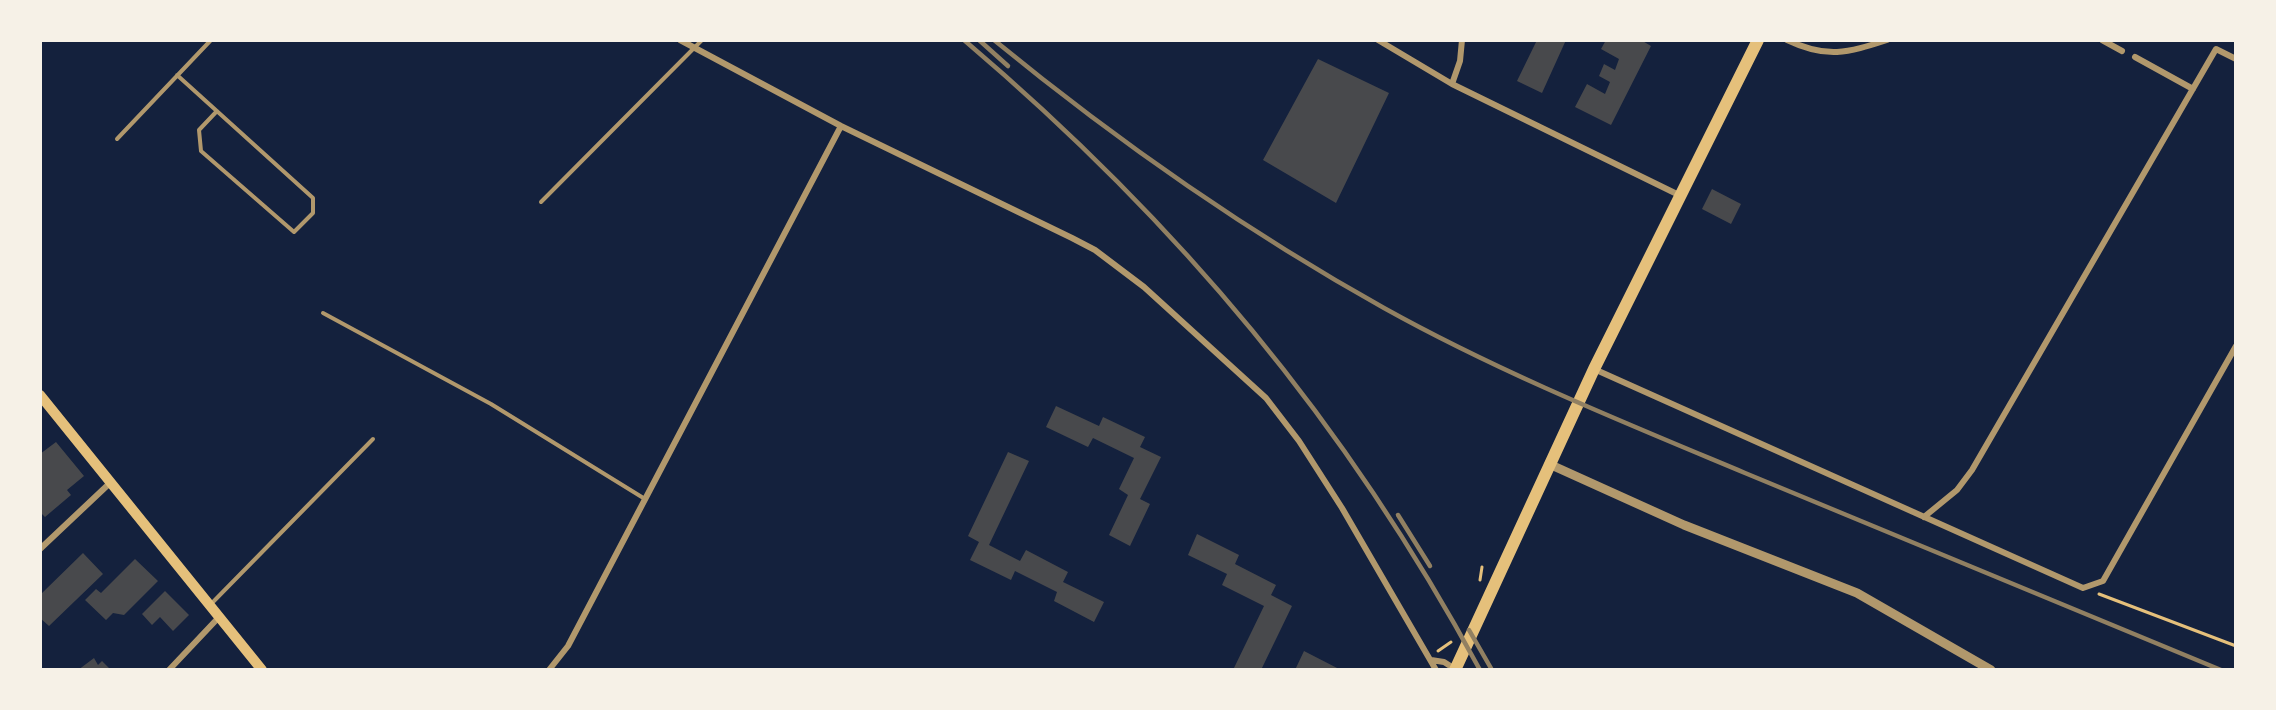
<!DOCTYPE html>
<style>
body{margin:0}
#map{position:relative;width:2276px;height:710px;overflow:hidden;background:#14213d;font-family:"Nunito Sans",sans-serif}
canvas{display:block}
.frame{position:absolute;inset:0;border:42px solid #f6f1e7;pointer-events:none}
</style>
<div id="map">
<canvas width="2276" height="710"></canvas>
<div class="frame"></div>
</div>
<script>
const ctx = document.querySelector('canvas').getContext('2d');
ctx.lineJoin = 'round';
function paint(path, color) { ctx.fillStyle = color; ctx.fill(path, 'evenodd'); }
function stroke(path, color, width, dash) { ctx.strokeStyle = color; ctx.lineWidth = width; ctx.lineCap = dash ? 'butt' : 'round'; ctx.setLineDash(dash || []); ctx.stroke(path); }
paint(new Path2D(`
 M1537,40h29l-24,53 -25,-12z
 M1606,40h35l10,6 -40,79 -36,-18 12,-23 18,10 5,-12 -11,-6 5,-12 11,6 4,-11 -18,-10z
 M1318,59l71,34 -53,110 -73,-43z
 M1712,189l29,15 -10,20 -29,-15z
 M1056,406l43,20 4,-9 42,20 -5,10 21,10 -21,42 10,5 -20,42 -21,-11 19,-40 -9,-6 15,-31 -41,-20 -5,9 -42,-20z
 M56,442l28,34 -17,14 4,5 -26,22 -5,-5v-58z
 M1008,452l21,9 -40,84 31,16 6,-11 42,22 -5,10 41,20 -10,20 -40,-21 3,-9 -42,-21 -4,9 -41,-20 9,-18 -11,-6z
 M1197,534l42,21 -4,9 41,21 -5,10 21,11 -31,64h-28l31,-64 -42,-21 5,-11 -39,-19z
 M83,553l20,21 -54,52 -9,-8v-23z
 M135,559l23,22 -34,34 -11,-2 -7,7 -21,-20 11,-11 5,4z
 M165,591l24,24 -16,16 -13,-14 -8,8 -10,-11z
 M1304,651l37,19h-46z
 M94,658l4,7 4,-4 9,9h-33z`), '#48494c');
stroke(new Path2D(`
 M1480,580l2,-13
 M2099,594l137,52
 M1438,651l13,-9`), '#e5c07b', 3);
stroke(new Path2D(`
 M177,75l136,123v15l-19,19 -93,-81 -2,-21 18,-19
 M117,139l94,-99
 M541,202l161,-162
 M323,313l168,91 154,95
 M212,603l161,-164`), '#b1986c', 4);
stroke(new Path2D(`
 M680,40l161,86 231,112 23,12 49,37 122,111 33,43 43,67 94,162
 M1378,40l74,44 229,112
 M1787,40c40,19 60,13 100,0
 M2102,40l20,11
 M2135,57l58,32
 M1452,84l8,-23 2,-21
 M1594,369l489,219 20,-7 133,-235
 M1924,517l33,-27 15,-20 244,-421 20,10
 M40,549l71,-67
 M1431,660l13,2 11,7
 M169,670l51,-54
 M549,670l19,-24 273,-520`), '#b1986c', 6);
stroke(new Path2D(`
 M1549,464l135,61 173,68 134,77`), '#b1986c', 9);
stroke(new Path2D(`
 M40,395l222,275`), '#e5c07b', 10);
stroke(new Path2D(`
 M1455,670l139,-301 164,-329`), '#e5c07b', 12);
stroke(new Path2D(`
 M964,40c214,182 382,382 516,630
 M979,40l29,26
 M994,40c122,100 252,191 390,268 115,64 239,114 361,165 158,66 317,131 476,197
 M1398,515l32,51
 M1469,630l23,40`), '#918062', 4.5);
</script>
